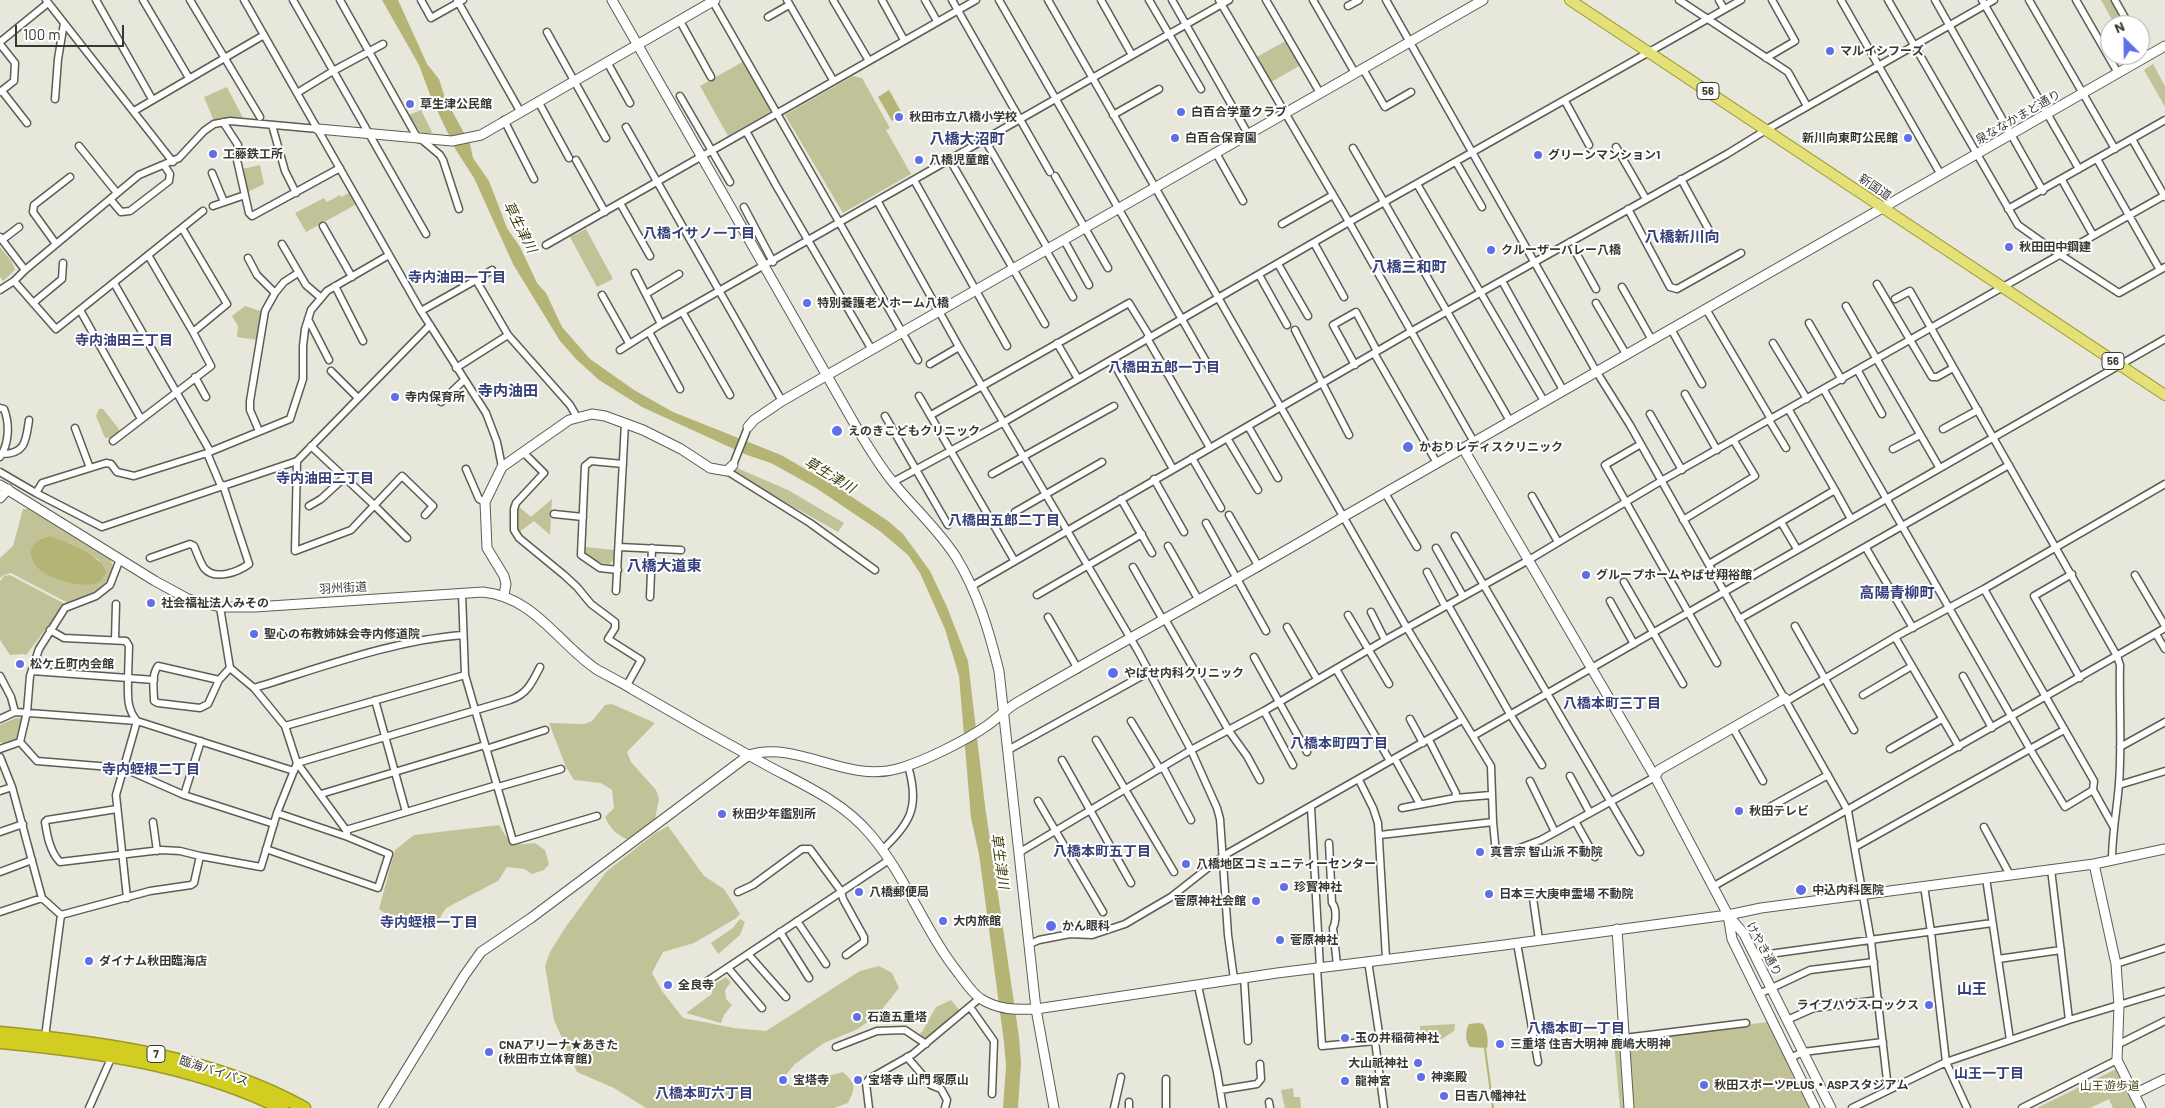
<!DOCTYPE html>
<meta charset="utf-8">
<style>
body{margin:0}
#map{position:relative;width:2165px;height:1108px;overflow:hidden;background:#e7e7db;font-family:Barlow,sans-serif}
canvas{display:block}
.north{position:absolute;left:2100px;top:15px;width:50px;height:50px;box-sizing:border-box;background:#fff;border:1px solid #afafad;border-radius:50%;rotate:337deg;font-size:14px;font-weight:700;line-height:20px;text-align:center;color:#383833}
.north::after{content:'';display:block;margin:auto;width:18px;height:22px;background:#5f6fe6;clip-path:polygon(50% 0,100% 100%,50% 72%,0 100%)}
.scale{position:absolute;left:15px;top:25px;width:109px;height:22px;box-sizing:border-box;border:2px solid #383833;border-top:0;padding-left:6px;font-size:15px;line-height:18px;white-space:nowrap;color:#383833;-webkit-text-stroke:4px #fff;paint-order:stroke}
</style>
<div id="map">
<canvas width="2165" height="1108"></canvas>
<div class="north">N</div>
<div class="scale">100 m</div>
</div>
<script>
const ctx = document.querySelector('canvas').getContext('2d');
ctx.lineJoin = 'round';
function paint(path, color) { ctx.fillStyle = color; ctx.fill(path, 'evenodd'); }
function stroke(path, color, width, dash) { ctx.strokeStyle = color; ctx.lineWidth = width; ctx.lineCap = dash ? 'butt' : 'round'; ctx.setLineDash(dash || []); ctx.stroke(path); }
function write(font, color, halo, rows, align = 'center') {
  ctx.font = font + ' Barlow,"Noto Sans JP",sans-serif'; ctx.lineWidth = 4; ctx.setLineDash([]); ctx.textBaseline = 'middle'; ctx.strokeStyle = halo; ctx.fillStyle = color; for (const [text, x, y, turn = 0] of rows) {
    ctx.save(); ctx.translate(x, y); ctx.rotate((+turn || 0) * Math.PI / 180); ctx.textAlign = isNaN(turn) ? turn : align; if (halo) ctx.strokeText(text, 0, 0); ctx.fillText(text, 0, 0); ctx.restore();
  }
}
paint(new Path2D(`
 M2101,0h11l14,25h-11z
 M1287,40l14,25 -30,17 -14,-25z
 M744,61l29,49 -45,26 -28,-50z
 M2153,64l12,22v21l-21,-37z
 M853,76l9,2 28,50 -4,2 25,44 -68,39 -58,-98z
 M227,87l16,31 -1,3 -17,-2 -11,2 -10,-24z
 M421,110l11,22 -4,3 -8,-3 -11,-17z
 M260,165l4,19 -18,9 -4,-24z
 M349,193l6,12 -49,27 -11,-19 29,-15 3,4 13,-7 1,2z
 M586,229l27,50 -16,8 -27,-50z
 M0,247l12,15 3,8 -12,11 -3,-4z
 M245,306l18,6 -5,28 -21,-3 1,-11 -6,-10z
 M99,409h4l16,20v3l-6,6h-8l-9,-22z
 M737,468l51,22 56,33 -6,9 -104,-59z
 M552,499l-2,36 -16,-14 -16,12 -2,-19 2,-8 13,11z
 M23,509h5l82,50c13,22 -26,40 -42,44l-57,-30 -7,2 -4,3v-20l13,-12zM49,536l23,8 27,16 -7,24c-24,-1 -53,-5 -62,-31 3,-11 9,-14 19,-17z
 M585,547l30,3v9l-6,5 -15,-2 -9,-8z
 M10,575l55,29 -39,51 -3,-1 -13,1 -10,-15v-59l4,-5z
 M612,704l43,19 -28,29 4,10 25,28 3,9 -4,20 -26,21c-12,-4 -19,-12 -24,-23l9,-9 -2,-18 -11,-7 -27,-3 -8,-13 -17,-44 35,1 8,-3 13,-16z
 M16,718h5v9l-4,12 -13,5 -4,-2v-17z
 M499,825c11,19 14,21 36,18l10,7 4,14 -5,6 -12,4 -8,-5 -17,-2 -9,14 -52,27 -10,16c-26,1 -36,1 -57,-15l16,-59 19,-15z
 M668,826l36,50 20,13 16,25 -5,5 -41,24 -31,9 -11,21 10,18 21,27 51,10 32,3 94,-60 19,-5 13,7 7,15 -20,25 -21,16 -34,14 -29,21 -11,13 6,9 53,-14c13,12 13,15 5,31l-14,5h-188l-32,-20 -37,-16 -23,-52 -9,-54 5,-14 15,-24 41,-56 48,-38z
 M740,919l5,3 -5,13 -22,19 -7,-11 22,-15z
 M726,977l5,5 -6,8 1,9 6,6 -8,10 -3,8 -35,-10 26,-19 -1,-8z
 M951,1000l11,13 -36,29 -9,-6 5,-4 14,-25z
 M1768,1022l43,86h-191l-6,-67z
 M1455,1024l-1,7 -12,8h-21l-1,-13z
 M2116,1069l19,39h-22l-4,-9 -19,9h-53z
 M1293,1088l1,9h6l1,11h-16l-4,-18z`), '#c2c299');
paint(new Path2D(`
 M382,0h16l29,64 12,15 6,19 25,46 3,14 16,23 18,47 13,19 17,36 9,10 16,34 28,32 44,31 39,22 108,43 59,34 48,32 15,13 27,37 17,36 21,54 17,145 34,231 2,26 -3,45h-15l3,-42 -2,-24 -25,-188 -8,-36 -12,-142 -14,-47 -25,-56 -12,-18 -27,-23 -65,-44 -45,-25 -24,-8 -105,-48 -43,-27 -22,-20 -17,-19 -47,-77 -39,-86 -18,-28 -24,-50 -13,-35z
 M889,90l14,25 -11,6 -14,-24z
 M49,536c16,4 54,20 57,37 -2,3 -4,7 -7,9 -15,8 -51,-3 -62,-15 -4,-4 -5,-10 -7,-14 3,-11 9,-14 19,-17z
 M1478,1023l5,1c4,7 6,16 4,24l-17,-1c-5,-6 -5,-16 -1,-23z`), '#b4b474');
stroke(new Path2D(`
 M1485,1048l8,60`), '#b4b474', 2);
const street = new Path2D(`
 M46,0l127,162
 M96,0l56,99
 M143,0l46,78
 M190,0l70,117
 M244,0l177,311 65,102 11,29 5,25
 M293,0l133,234
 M340,0l78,139
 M421,0l10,18 32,-18
 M457,0l63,111
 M712,0l206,360
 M787,0l46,80
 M833,0l36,61
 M882,0l22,40
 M925,0l12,21
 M952,0l98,172
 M999,0l212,370
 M1048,0l359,628 84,138 2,56 3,32
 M1101,0l31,55
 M1149,0l52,89
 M1172,0l76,134
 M1219,0l130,222 125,220
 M1266,0l54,93
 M1313,0l42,73
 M1386,0l210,371 34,54 218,386 23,130 17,148
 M1679,0l109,72 19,34
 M1719,0l5,9
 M1841,0l100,175
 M1888,0l130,225 38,27 63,41 46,-26
 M1935,0l108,191
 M1982,0l97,169
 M2029,0l86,149
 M2076,0l42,73
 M2115,0l14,25
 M1348,6l11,-6
 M768,17l21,-12
 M680,21l31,56
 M547,32l59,106
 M0,42l48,-39
 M0,44l15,19 -1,18 -14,11
 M2140,45l7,12
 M1766,58l29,-17 -23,-41
 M607,62l23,41
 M1363,69l22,38 26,-15
 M2,91l25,32
 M297,93l36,-22 50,-27
 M680,96l50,86
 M55,99l3,-40 6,-36
 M538,101l31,57
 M1565,101l24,44
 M134,111l130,-76
 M1113,115l46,-26
 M504,120l30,59
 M223,122l15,23 -1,15 12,53 3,3 88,-48
 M272,125l13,46 11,22
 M626,127l156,274
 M746,131l31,56 95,163
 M421,139l19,16 3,5 16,49
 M2132,139l33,58
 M985,140l63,109
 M79,146l38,47
 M1616,147l30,52
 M1353,148l157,273
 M1216,153l27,48
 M2097,159l63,111
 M576,160l29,52
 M950,160l95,164
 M1456,162l26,45
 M212,173l12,29
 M1055,176l53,92
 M1681,179l29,53
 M914,180l93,166
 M2062,180l31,55
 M1417,184l127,217
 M110,199l11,13 9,-1 39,-30 1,-7 -6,-9
 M878,202l81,145 179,304 53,99 26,58 3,11 8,116 6,44
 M620,203l30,53
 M213,206l32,-11
 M744,207l29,55
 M1628,209l42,78 7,2 64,-36
 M2008,209l157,-89
 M1282,224l51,-29
 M323,226l29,51
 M0,237l25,33
 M2,240l17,-13
 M1064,240l25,45
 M1570,242l26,47
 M1314,243l30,54
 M56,244l-23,-32 1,-7 36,-28
 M282,244l24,41 14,12
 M546,245l430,-245
 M1046,250l27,47
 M148,255l45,77
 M248,258l9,17 18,18
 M1278,264l30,52
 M635,273l26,51
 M1259,275l28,50
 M476,280l16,-10
 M14,281l42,48 147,-118
 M1502,281l61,109
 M114,283l96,168
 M1877,284l55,93h5l16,-9
 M335,286l28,55
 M1622,287l30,53
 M0,290l14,-9 11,-11 114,-95 40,-17 25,-27 10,-7 16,-3 88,8
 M646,294l33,-20
 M602,295l27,48
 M1895,299l15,-8 207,365 3,9c-1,39 2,79 -1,119 -2,25 -7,50 -7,76
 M33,303l29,-24 1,-16
 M1596,303l30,51
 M1846,306l93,161
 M1706,309l65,110
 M80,310l61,109
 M421,311l55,-31 32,55
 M683,313l47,82
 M308,319l21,41
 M1809,323l33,57
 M1671,329l31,55
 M1295,330l54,105
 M649,332l31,57
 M1147,338l63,110
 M1057,343l21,36
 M1773,343l34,56
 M620,350l41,-26 568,-324
 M1374,353l63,110
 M1112,360l61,109
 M930,364l29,-17
 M1355,365l-22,-40 23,-13 21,39
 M456,368l52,-33 62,70 7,12
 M331,371l27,27
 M1858,371l24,43
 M195,377l11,20
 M1824,390l206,359 -175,98
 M1685,394l32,56
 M919,396l95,164
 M441,402l23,-22
 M0,408l4,1c6,15 5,35 -4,48
 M1650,414l32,56
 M931,415l198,-112 21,34
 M885,416l63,109
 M1769,420l17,28
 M1248,426l30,52
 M75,428l15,40
 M1943,429l35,-19
 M259,431l-9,-21v-9l15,-90 10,-18 9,-11 14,-9
 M1227,438l31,52
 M113,441l98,-75 -18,-34 34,-28 -45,-76
 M1641,444l-36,21 112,198
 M311,446l63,59 33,33
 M1893,449l27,-14
 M523,452l21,21 -28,30 -2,6v21l5,8 45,37 13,12 14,17 24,18v6l-7,11 33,21 -14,25
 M207,453l14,33
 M2,454c24,0 24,-14 27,-34
 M1192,458l29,50
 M297,461l-2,90 56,-21 51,-54 31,30 -8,9
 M733,465l15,-38
 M466,469l13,30 6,3
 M727,471l83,52 65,47
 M0,472l36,21 66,34 195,-66 133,-136
 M992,474l122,-68
 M1154,479l30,53
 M893,482l111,-60 345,-200 392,-222
 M1835,490l16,29
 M36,493l6,-10 64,-20 5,1 6,8 17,4 73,-23 83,-34 13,-40v-33l2,-17 6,-19 16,-19 62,-36
 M1385,493l32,54
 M1532,496l26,46
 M1121,499l31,54
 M309,506l12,-7 24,-22
 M1015,512l87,-50
 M554,514l29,3
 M1229,515l30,52
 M1683,520l72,-44 -21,-35
 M1781,522l16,27
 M1206,523l60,108
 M1455,536l185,316
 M1168,546l30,53
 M619,547l62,3
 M1436,548l27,48
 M1866,548l47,80
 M150,558l40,-14 4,2c3,7 6,16 10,22 11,13 34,4 45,-4l-26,-79
 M1709,564l126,-74 -46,-80
 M1133,567l30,53
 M618,570l-18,-2 -19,-13 4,-89 6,-5 32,3
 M1427,572l18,34
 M2072,574l-38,22 46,82
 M2135,575l30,51
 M1624,582l59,102
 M972,586l440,-255 315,-177 39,-24 228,-130
 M1984,589l110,192 -1,9 20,36
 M616,591l9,-168
 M462,593l3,82 48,166 84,-25
 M1037,595l105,-61
 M650,597l2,-49
 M1610,601l24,43
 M1448,605l62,109 32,51
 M220,607l10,61 24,20 31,38 12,37 49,67 2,7
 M1371,612l14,28
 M1348,615l41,69
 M1048,617l30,52
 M1165,619l64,112 18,25 13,24
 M1739,619l270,-154
 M1795,626l59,104
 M1287,627l30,52
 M2156,634l9,15
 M1895,637l64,110
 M115,640l1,-36
 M1254,657l53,95
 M1336,669l54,92
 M32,671l96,7 1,-32 -3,-5 -62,-3 -14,-8
 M0,676l11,21 4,15 -15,7
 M1963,676l29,52
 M219,680l-11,24 -8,4 -42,-5 -4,-2c0,-11 -3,-26 4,-35l61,14 11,-12
 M254,688c66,-20 140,-48 209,-53
 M1863,695l49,-29
 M375,700l31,112
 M1787,701l108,-64 89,-48 181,-105
 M1264,711l29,54
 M15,712l122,9 157,50
 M1410,719l13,24
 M137,721c-11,-13 -9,-27 -9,-43l26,2
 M1131,721l29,48
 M285,726l180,-51
 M1733,728l30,53
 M2064,730l-34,19 35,58 28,-17
 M1473,736l692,-397
 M1096,740l78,132
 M1429,740l27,53 -1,5
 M20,742l17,19 86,7 61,27 90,29
 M20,742l7,-30 3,-36 9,-27 26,-41 31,-12 14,-11 10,-26
 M2120,747l45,-25
 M0,749l20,-7
 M486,749l59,-19
 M1890,749l52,-30
 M1008,750l141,-78
 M0,757l12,30 30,111 19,17
 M1395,759l25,45
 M1062,760l69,123
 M297,763l213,-63c17,-6 22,-17 30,-33
 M1163,767l28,53
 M1570,776l20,37
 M1359,780l14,28 5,15 8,135
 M1530,781l25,51
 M2119,785l46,-14
 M498,787l63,-18
 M0,791l12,-4
 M321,794l164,-49
 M184,795l17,-54
 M1038,801l65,111
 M1311,807l9,161
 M1402,808l53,-10 36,-3
 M117,809l-70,11 -2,2c2,13 5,30 15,40l101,-12 19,1 20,5
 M1759,813l69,-38
 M1575,821l20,36
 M153,822l4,29
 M1984,827l26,48
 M346,830l151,-45
 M0,832l23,-8
 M1380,835l113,-13
 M1329,843l3,60c5,5 4,19 1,25l4,37
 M1520,848l21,-8 114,-63
 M266,849l112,39 11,-34 -41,-17 -71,-24
 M882,850c29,-27 38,-44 26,-84
 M1020,852l171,-102 73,-39 121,-71 142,-79 134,-80 504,-286
 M2051,869l18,151
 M0,872l32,-12
 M1986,878l24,162
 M1714,886l451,-258
 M1924,886l7,46 15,130 21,46
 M738,892l15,-7 49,-36h8l31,42 2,8 21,38v5l-18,13
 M127,898l-11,-103 21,-74
 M1533,898l6,42
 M0,912l42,-14
 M61,915l89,-24 41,-6 3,-2 6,-27 61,11 16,-54 20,-50
 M797,921l29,43
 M780,932l29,46
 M1517,943l21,119
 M1030,944l9,-4 31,-6 22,1 33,-11 46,-27 52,-41 239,-136
 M748,954l38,43
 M1755,956l237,-33
 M1998,959l63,-9
 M1368,961l11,72 -4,8 9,67
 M2116,964l49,-16
 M728,968l34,40
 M1317,968l5,78 53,-5
 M1244,977l4,64
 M700,986l189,-126
 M1198,986l19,86 6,36
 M1759,994l51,-24 64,-8
 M970,1007l24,34 -2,53
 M1787,1020l27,-12 65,-8
 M45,1037l16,-122
 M1624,1038l122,-15
 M2117,1045l48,-24
 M836,1047l41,-16 28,-1 21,14
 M907,1057l24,28 10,4 6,11 -2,8
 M1790,1058l13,-6 80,-10
 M1166,1079v29
 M1220,1090l37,-6 4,-5 -1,-15
 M1129,1102v6
 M1269,1102l1,6
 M89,1108l24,-54
 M869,1108l-3,-25 3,-4 44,-25 67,-56
 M1114,1108l7,-31
 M1852,1108l94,-46 123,-42 96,-29
 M2022,1108l95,-48`);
const secondary = new Path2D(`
 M612,0l246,430c11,18 21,35 34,51 21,26 46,48 64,76 22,36 33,74 43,114l37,338 18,99
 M318,129l134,12 29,-6 234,-135
 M748,427l6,-7 28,-19 701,-401
 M1463,448l192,329 73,138 16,19 87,174
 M0,485l155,96 33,18 32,8h35l228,-15c51,5 74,50 113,77 12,7 25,13 36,20 46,27 92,53 138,78 36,19 73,35 100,67 36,42 54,96 89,140 6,8 13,19 22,25 18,11 35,11 55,10l241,-36 227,-28 224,-30 33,-7 333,-44 71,-15
 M0,498l8,-9
 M504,595l2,-11 -2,-8 -17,-28 -2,-46 17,-35 67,-47 23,-6 13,2 38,14 38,19 29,19 17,3 6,-6
 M1655,777l4,-7 126,-72
 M2094,864l22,100 3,42 -2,54 24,48
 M1728,915l4,24 83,169
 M1617,929l12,179
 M2134,1094l31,-15
 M383,1108l81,-132 17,-24 50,-34 218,-163c49,-15 97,28 148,14 26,-7 68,-28 91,-44 10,-7 19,-17 30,-23 108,-63 218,-121 325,-185l822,-471`);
const primary = new Path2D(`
 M1570,0l595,395`);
const highway = new Path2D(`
 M0,1033c105,10 211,24 304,75
 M0,1042c97,9 194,23 282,66`);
stroke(street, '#5d5e53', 9);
stroke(secondary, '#5d5e53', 11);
stroke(primary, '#9c9927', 12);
stroke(highway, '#9c9927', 15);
stroke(street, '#fff', 6);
stroke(secondary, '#fff', 9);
stroke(primary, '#e4e17a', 10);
stroke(highway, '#d2cd21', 12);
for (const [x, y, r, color] of [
 [1830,51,5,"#5f6fe6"],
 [410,104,5,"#5f6fe6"],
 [1181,112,5,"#5f6fe6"],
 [899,117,5,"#5f6fe6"],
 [1175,138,5,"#5f6fe6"],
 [1908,138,5,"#5f6fe6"],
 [213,154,5,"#5f6fe6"],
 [1538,155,5,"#5f6fe6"],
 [919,160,5,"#5f6fe6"],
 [2009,247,5,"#5f6fe6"],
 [1491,250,5,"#5f6fe6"],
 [807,303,5,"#5f6fe6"],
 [395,397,5,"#5f6fe6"],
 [837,431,6,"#5f6fe6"],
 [1408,447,6,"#5f6fe6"],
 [1586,575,5,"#5f6fe6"],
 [151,603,5,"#5f6fe6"],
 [254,634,5,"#5f6fe6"],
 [20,664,5,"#5f6fe6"],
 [1113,673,6,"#5f6fe6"],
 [1739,811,5,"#5f6fe6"],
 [722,814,5,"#5f6fe6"],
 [1480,852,5,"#5f6fe6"],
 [1186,864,5,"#5f6fe6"],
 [1284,887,5,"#5f6fe6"],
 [1801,890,6,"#5f6fe6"],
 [859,892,5,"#5f6fe6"],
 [1489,894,5,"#5f6fe6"],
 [1256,901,5,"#5f6fe6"],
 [943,921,5,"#5f6fe6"],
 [1051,926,6,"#5f6fe6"],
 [1280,940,5,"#5f6fe6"],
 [89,961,5,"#5f6fe6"],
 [668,985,5,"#5f6fe6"],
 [1929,1005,5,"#5f6fe6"],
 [857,1017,5,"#5f6fe6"],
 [1345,1038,5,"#5f6fe6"],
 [1500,1044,5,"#5f6fe6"],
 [489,1052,5,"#5f6fe6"],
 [1418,1063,5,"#5f6fe6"],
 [1421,1077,5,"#5f6fe6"],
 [783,1080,5,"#5f6fe6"],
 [858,1080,5,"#5f6fe6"],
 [1345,1081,5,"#5f6fe6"],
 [1704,1085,5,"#5f6fe6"],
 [1444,1096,5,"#5f6fe6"]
]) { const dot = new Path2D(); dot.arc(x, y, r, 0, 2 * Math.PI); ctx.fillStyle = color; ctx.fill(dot); stroke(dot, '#fff', 2); }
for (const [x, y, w] of [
 [1708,91,22],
 [2113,361,22],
 [156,1054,18]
]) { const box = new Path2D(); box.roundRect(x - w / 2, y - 8.5, w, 17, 4); ctx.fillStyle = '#fff'; ctx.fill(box); stroke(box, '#383833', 1); }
write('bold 11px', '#383833', null, [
 ["56",1708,91],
 ["56",2113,361],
 ["7",156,1054]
]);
write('bold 12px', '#383833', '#fff', [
 ["マルイシフーズ",1840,51],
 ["草生津公民館",420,104],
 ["白百合学童クラブ",1191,112],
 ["秋田市立八橋小学校",909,117],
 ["白百合保育園",1185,138],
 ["新川向東町公民館",1898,138,"right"],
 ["工藤鉄工所",223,154],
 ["グリーンマンション1",1548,155],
 ["八橋児童館",929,160],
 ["秋田田中鋼建",2019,247],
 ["クルーザーバレー八橋",1501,250],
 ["特別養護老人ホーム八橋",817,303],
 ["寺内保育所",405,397],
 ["えのきこどもクリニック",848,431],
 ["かおりレディスクリニック",1419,447],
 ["グループホームやばせ翔裕館",1596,575],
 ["社会福祉法人みその",161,603],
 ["聖心の布教姉妹会寺内修道院",264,634],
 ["松ケ丘町内会館",30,664],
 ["やばせ内科クリニック",1124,673],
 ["秋田テレビ",1749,811],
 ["秋田少年鑑別所",732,814],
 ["真言宗 智山派 不動院",1490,852],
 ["八橋地区コミュニティーセンター",1196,864],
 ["珍寳神社",1294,887],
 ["中込内科医院",1812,890],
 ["八橋郵便局",869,892],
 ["日本三大庚申霊場 不動院",1499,894],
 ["菅原神社会館",1246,901,"right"],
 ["大内旅館",953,921],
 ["かん眼科",1062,926],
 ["菅原神社",1290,940],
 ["ダイナム秋田臨海店",99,961],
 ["全良寺",678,985],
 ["ライブハウス ロックス",1919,1005,"right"],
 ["石造五重塔",867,1017],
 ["玉の井稲荷神社",1355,1038],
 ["三重塔 住吉大明神 鹿嶋大明神",1510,1044],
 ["CNAアリーナ★あきた",499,1045],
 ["(秋田市立体育館)",499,1059],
 ["大山祇神社",1408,1063,"right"],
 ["神楽殿",1431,1077],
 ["宝塔寺",793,1080],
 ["宝塔寺 山門 塚原山",868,1080],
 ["龍神宮",1355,1081],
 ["秋田スポーツPLUS・ASPスタジアム",1714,1085],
 ["日吉八幡神社",1454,1096]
], 'left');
write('12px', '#383833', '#fff', [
 ["泉ななかまど通り",2018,117,-30],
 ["新国道",1875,187,34],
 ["羽州街道",343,588,-3],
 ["けやき通り",1764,949,61],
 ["臨海バイパス",214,1071,18]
]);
write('12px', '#494716', '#fff', [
 ["山王遊歩道",2110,1086]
]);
write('italic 14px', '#3f3e0b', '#fff', [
 ["草生津川",520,227,63],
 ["草生津川",830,475,31],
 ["草生津川",1000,861,82]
]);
write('bold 14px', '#36407b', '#fff', [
 ["八橋イサノ一丁目",699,233],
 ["寺内油田一丁目",457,277],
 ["寺内油田三丁目",124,340],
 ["八橋田五郎一丁目",1164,367],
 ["寺内油田二丁目",325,478],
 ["八橋田五郎二丁目",1004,520],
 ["八橋本町三丁目",1612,703],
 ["八橋本町四丁目",1339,743],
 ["寺内蛭根二丁目",151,769],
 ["八橋本町五丁目",1102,851],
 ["寺内蛭根一丁目",429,922],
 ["八橋本町一丁目",1576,1028],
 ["山王一丁目",1989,1073],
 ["八橋本町六丁目",704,1093]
]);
write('bold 15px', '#36407b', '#fff', [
 ["八橋大沼町",967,139],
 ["八橋新川向",1682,237],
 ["八橋三和町",1409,267],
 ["寺内油田",508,391],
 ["八橋大道東",664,566],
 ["高陽青柳町",1897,593],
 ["山王",1972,989]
]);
</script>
